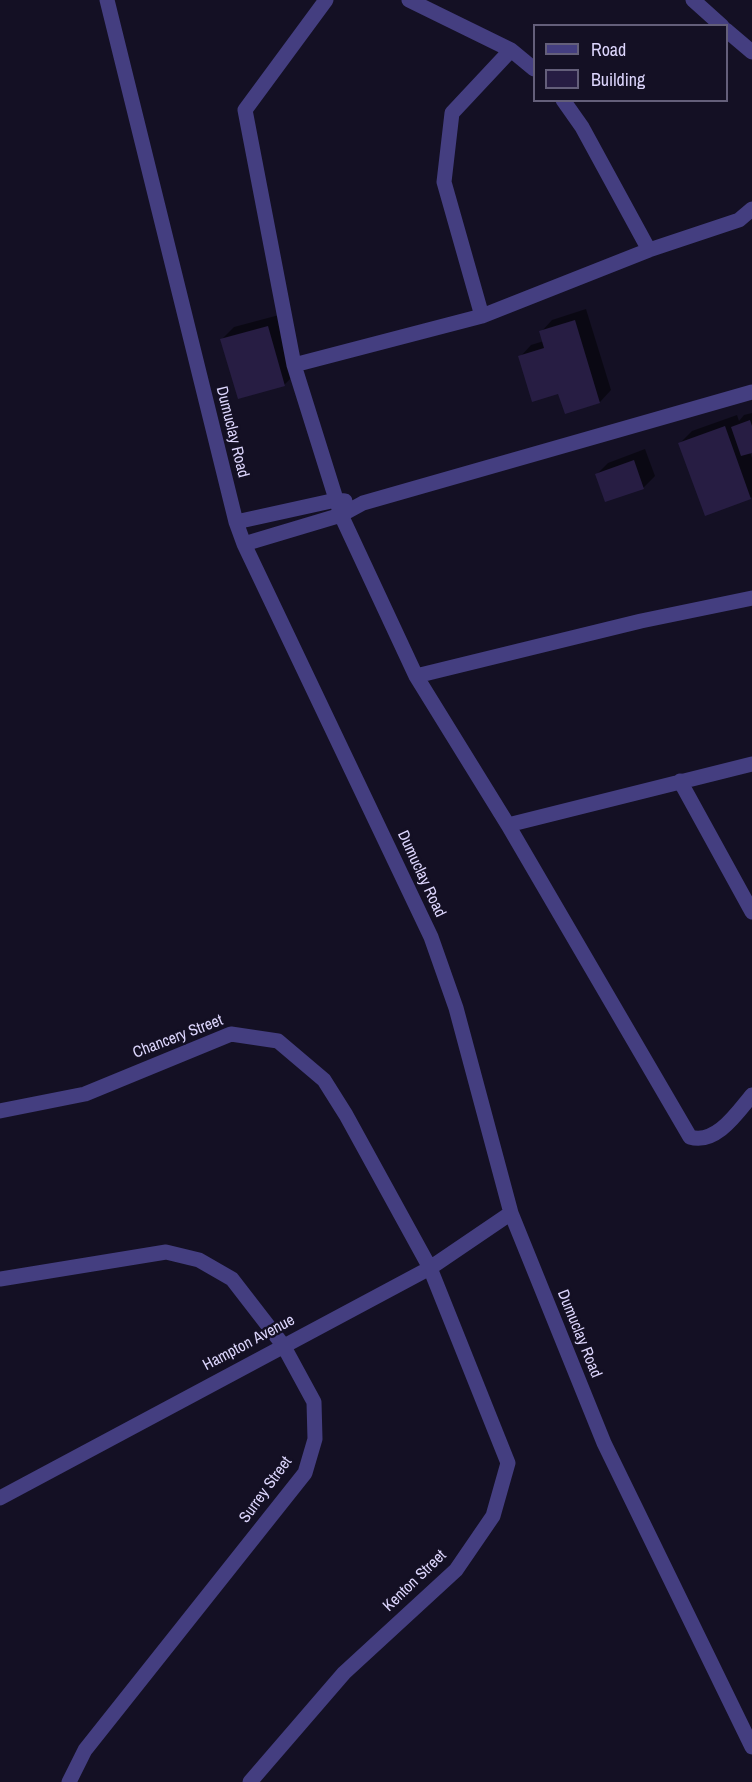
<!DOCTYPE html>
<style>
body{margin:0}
#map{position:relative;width:752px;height:1782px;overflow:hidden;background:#141024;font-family:"Archivo Narrow",sans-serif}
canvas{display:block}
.legend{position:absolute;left:533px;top:24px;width:195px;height:78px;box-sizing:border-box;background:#141024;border:2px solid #645f7a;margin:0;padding:8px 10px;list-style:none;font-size:18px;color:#dcd5fc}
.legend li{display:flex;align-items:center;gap:12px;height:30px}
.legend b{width:30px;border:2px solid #645f7a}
</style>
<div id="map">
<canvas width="752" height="1782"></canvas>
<ul class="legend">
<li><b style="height:8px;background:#443e80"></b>Road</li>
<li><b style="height:16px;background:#271d43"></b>Building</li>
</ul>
</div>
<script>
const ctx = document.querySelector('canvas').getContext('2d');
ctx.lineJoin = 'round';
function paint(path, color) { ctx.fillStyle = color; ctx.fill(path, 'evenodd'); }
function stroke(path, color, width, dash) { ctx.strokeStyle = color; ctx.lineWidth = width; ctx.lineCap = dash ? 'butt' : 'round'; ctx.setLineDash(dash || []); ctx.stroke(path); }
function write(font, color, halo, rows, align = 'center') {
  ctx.font = font + ' "Archivo Narrow",sans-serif'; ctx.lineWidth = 5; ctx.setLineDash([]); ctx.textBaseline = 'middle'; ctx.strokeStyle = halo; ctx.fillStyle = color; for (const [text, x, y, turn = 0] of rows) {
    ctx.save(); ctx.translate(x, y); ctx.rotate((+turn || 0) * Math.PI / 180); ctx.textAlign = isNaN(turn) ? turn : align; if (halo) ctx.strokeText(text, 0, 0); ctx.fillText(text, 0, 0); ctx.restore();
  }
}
paint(new Path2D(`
 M586,309l25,81 -11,12 -41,-10 -39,-35 11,-12 13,-4 -3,-9 11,-12z
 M279,315l17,58 -12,12 -62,-46 12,-12z
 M752,413v38l-2,1 2,6v39l-1,1 -71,-55 12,-12 45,-16 2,6 5,-6z
 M645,449l10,27 -12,12 -46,-14 11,-11z`), '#0007');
paint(new Path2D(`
 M575,320l25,83 -35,11 -7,-20 -26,8 -14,-46 26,-8 -5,-17z
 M268,326l17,60 -47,13 -18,-60z
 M750,420l2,6v27l-11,3 -10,-29z
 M725,426l26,73 -46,17 -27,-73z
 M634,460l10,29 -39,13 -10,-28z`), '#271d43');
stroke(new Path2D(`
 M107,0l129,522 8,22 187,393 25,71 55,205 93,230 148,304
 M326,0l-81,110 49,255 47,150 75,161 92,149 182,312c26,8 47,-24 62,-42
 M409,0l102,50 23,19
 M693,0l29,26
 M726,30l26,22
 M563,100l19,27 67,123
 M482,316l-38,-134 8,-69 59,-63
 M294,365l188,-49 167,-66 90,-30 13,-11
 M236,522l100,-22 9,1
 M244,544l97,-29 22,-12 389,-111
 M416,676l225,-55 111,-23
 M680,781l72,131
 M508,825l244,-61
 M0,1111l85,-17 146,-60 47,7 46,39 22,35 84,153 78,195 -15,53 -37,54 -112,103 -94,109
 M0,1279l166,-27 33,8 33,19 51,66 31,57 1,37 -10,34 -220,277 -16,32
 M0,1498l430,-230 81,-55`), '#443e80', 15);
write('16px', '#dcd5fc', '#141024', [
 ["Dumuclay Road",232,432,76],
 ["Dumuclay Road",421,874,65],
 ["Chancery Street",178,1037,-21],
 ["Dumuclay Road",579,1334,68],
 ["Hampton Avenue",249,1343,-28],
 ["Surrey Street",266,1490,-54],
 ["Kenton Street",415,1581,-44]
]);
</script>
